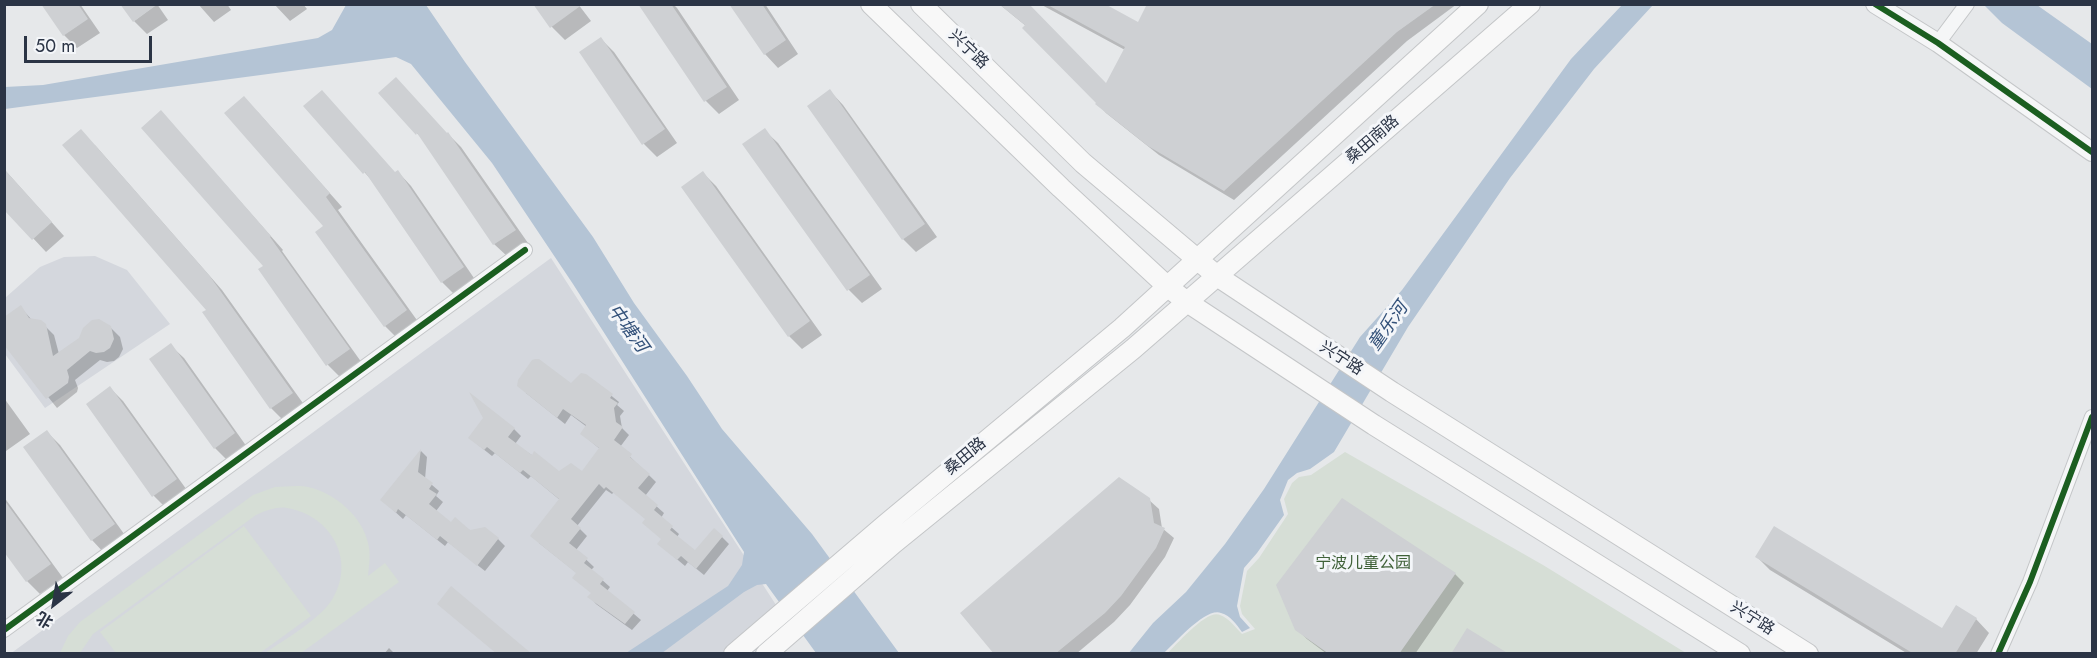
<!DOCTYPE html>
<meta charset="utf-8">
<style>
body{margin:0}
#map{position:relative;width:2097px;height:658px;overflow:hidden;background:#e6e8ea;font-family:Jost,"Noto Sans SC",sans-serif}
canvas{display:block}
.frame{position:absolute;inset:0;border:6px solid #2b3445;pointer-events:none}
.north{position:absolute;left:24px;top:574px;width:60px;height:60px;-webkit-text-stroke:4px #f4f6f9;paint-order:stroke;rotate:211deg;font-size:16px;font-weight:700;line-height:24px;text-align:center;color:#2b3445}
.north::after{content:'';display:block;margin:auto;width:21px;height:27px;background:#2b3445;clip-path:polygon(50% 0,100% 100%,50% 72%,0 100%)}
.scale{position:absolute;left:24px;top:36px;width:128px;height:27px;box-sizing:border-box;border:3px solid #2b3445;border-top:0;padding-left:8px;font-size:18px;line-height:21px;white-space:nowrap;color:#2b3445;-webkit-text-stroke:4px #f4f6f9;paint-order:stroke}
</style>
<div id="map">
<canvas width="2097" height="658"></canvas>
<div class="frame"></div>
<div class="north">北</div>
<div class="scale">50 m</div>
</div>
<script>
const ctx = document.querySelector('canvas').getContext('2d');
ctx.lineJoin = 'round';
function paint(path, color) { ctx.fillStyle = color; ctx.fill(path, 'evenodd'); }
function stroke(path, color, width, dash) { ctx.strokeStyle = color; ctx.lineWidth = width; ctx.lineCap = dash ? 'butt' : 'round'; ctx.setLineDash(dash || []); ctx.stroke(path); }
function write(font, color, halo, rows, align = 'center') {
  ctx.font = font + ' Jost,"Noto Sans SC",sans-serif'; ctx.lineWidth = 6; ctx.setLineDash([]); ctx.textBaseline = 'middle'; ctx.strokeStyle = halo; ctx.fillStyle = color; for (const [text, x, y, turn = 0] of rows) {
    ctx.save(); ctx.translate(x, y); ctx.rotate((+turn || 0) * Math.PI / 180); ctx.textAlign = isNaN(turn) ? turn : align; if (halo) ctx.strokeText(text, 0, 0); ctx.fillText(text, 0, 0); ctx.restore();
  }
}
paint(new Path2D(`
 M95,256l32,14 43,54 -125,84 -40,-54v-56l35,-31 24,-10z
 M551,258l227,350 -56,45 -712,1z`), '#d4d7dd');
paint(new Path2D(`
 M1345,452l198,113 143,88 -519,1c10,-10 40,-45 53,-39 9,3 16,13 22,19l13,-5 -13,-15 -2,-8 7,-35 12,-13 29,-44 -4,-15 8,-16 7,-6 12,-2z
 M275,487c10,0 23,-2 33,0 27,6 54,29 60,56 3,11 1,22 0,33l17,-13 14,19 -98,71h-36c19,-13 57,-35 68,-55 23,-39 -3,-83 -46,-90 -10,-2 -22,3 -31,7l-163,119 -13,19h-20l8,-17 12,-14 173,-127z
 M244,526l67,90 -51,37h-144l-16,-21z`), '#d6ded6');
paint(new Path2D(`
 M346,5h80l39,57 128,175 41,66 53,73 35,53 90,105 87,119h-83l-50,-69 -9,1 -13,7 -82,61h-36l102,-67 14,-21 2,-13 -171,-268 -81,-121 -81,-99 -15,-7 -391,52v-22l38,-2 275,-47 14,-8z
 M1622,5h31l-59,64 -84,109 -102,149 -74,125 -24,17 -13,4 -9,7 -8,20 4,15 -27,38 -13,15 -7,38 3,11 10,11 -8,4c-6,-8 -11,-16 -21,-19 -15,-6 -46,30 -57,40l-36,1 25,-31 33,-31 39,-48 39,-55 96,-152 42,-47 169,-231z
 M1984,5h53l55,39v45l-90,-66z`), '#b4c4d5');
paint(new Path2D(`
 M43,4h37l20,29 -23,15 -13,-13z
 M157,4l11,16 -21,14 -13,-13z
 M198,4h29l4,6 -17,12z
 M274,4h29l4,5 -17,12z
 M535,4h43l13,17 -26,19 -13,-13z
 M650,4h23l4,4 62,92 -20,14 -13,-13 -63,-92z
 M731,4h34l33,50 -20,14 -13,-14z
 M999,4h28l80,81 18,-35 -85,-46h62l36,20 10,-20h309l-50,37 -173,159 -75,-45 -53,-42 -80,-87z
 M601,39l13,13 63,91 -20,14 -13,-13z
 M830,91l13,14 94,132 -21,15 -13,-13z
 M380,93l68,41 13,13 67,96 -20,14 -14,-13 -68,-101z
 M305,106l91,68 2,-2 13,14 65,95 -21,14 -13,-13 -67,-98z
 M257,111l85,96 -4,3 81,113 -21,16 -13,-13z
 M174,126l109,124 -1,1 80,112 -21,15 -13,-13z
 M764,130l14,13 104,146 -20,14 -13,-13 -105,-146z
 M94,144l128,146 83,116 -21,15 -13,-13 -63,-98z
 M4,169l60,67 -18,16 -42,-45z
 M703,173l13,13 106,149 -20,14 -13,-13 -106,-149z
 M20,307l12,13 8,1 14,14 5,19 51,-27 10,10 3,12 -4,8 -5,4 -7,1 -7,-2 -25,20 3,8 -1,4 -20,16 -53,-66z
 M170,345l14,13 63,89 -19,14 -13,-13z
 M586,375l33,27 -2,3 7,6 -4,5 2,12 7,7 -9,12 36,35 -11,14 19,17 -3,5 18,16 -2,3 18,15 27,-15 7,7 -25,31 -16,-13 -3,4 -19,-16 -4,-11 -16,-20 -32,-27 -2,2 -6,-4 -29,36 10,10 -11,14 18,17 -3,3 19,17 -3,4 34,29 -9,10 -36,-26 -6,-7 3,-4 -16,-20 -38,-30 21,-43 -29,-24 -3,3 -33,-26 -3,3 -15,-12 37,-15 7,7 -6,8 44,29h23l18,-24 -11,-9 -2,-13 -16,-12 -6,9 -39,-31 45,-8z
 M110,388l13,13 66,92 -22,16 -13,-13z
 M4,398l26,36 -24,17 -2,-2z
 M47,432l13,13 67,93 -22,16 -13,-14 -67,-92z
 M421,451l6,6 -2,22 14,12 -3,5 7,6 -7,9 15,13 47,15 7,7 -20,25 -37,-29 -3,4 -39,-31 -3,4 -21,-19z
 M4,497l59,81 -23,16 -13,-13 -23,-32z
 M1149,500l10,9 3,19 12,10 -9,19 -35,48 -16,17 -38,32h-80z
 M1757,557l186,73 14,-22 19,11 13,14 -13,21h-68l-138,-84z
 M1455,574l9,9 -49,71h-88l-20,-15 -10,-10z
 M389,648l6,6h-11z`), '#0003');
paint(new Path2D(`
 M41,4h37l10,15 -25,17z
 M120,4h38l-25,18z
 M533,4h50l-33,24z
 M638,4h33l56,83 -23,15z
 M729,4h33l24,36 -22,15z
 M999,4h30l77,79 19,-36 -79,-43h59l33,18 9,-18h289l-39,28 -173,159 -76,-45 -53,-42 1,-1 -74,-75 3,-3z
 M601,37l64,92 -23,16 -63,-93z
 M396,77l51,56 1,-1 68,98 -23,15 -76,-112 -1,2 -38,-42z
 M830,89l95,135 -23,16 -95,-134z
 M322,90l73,82 3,-2 66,97 -23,16 -76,-111 -2,2 -60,-68z
 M244,96l86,97 -4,4 81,113 -23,17 -69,-95 8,-6 -99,-113z
 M161,110l110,126 -1,1 80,112 -24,17 -68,-97 5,-3 -122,-138z
 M765,128l105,147 -23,16 -105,-147z
 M81,129l128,146 84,118 -23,16 -68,-97 4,-2 -144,-165z
 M4,169l48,53 -20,18 -28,-30z
 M703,171l107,150 -22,16 -107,-150z
 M21,305l8,13 12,2 5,4 7,32 26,-18 4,-10 9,-8 7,-1 12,7 3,13 -4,9 -6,4 -8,1 -6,-2 -23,19 2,7 -1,6 -22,16 -42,-54v-28z
 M171,343l64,90 -21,16 -65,-90z
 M535,359h4l32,24 10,-10 5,1 27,20 -3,4 8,5 -4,5 2,14 7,5 -9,13 18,14 -2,3 20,17 -12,14 20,17 -4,5 19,16 -3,4 25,20 19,-22 9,8 -27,33 -15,-13 -4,4 -20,-16 4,-5 -19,-16 3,-4 -39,-32 -2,2 -5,-5 -28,35 10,9 -12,15 19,15 -4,5 20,16 -4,5 35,28 -10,12 -38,-27 4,-4 -19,-15 4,-5 -46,-37 29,-37 -36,-29 -3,3 -33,-26 -3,3 -16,-12 15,-20 -14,-26 46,36 -7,9 24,18 2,-4 25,20 12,-8 11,8 17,-23 -19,-14 6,-9 -23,-16 -6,9 -40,-32 1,-6 14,-20z
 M110,386l67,93 -25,18 -66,-93z
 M47,430l68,94 -24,17 -68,-94z
 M421,449l-3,23 15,11 -4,6 8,5 -8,10 22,18 4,-5 15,13 15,-3 14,11 -22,28 -37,-30 -3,4 -39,-31 -2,4 -16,-13z
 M1119,477l31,21 4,25 11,5 -9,20 -35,48 -16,17 -50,41h-61l-34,-41z
 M1342,498l114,75 -57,81h-70l-34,-24 -19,-45z
 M4,500l47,64 -25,18 -22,-30z
 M1774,526l168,102 14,-23 21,13 -22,36h-41l-159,-97z
 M451,586l81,68h-35l-60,-50z
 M1467,628l42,26h-58z`), '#ced0d3');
const minor = new Path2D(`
 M1938,43l29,-39
 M4,630l521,-380
 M1998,654l32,-72 62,-165`);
const tertiary = new Path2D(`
 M1875,4l63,39 154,109`);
const secondary = new Path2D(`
 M871,4l190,184 107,99 19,15 187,123 366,229
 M921,4l162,159 134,113 175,116 416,262
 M734,654l152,-130 236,-196 356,-324
 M766,654l128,-111 239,-194 397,-345`);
stroke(minor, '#c4c6c8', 16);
stroke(tertiary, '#c4c6c8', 20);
stroke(secondary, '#c4c6c8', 22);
stroke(minor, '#f5f6f7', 14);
stroke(tertiary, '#f5f6f7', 18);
stroke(secondary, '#f8f8f8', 20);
stroke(new Path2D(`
 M1875,4l63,39 154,109
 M4,630l521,-380
 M1998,654l32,-72 62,-165`), '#1b5e20', 6);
write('16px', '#2b3445', '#f4f6f9', [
 ["兴宁路",968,50,44],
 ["桑田南路",1373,140,-41],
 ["兴宁路",1341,359,33],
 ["桑田路",966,457,-40],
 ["兴宁路",1752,619,32]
]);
write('16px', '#3f6138', '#f4f6f9', [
 ["宁波儿童公园",1363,564]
]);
write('italic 18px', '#34527a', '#f4f6f9', [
 ["童乐河",1389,327,-55],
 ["中塘河",627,329,54]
]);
</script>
